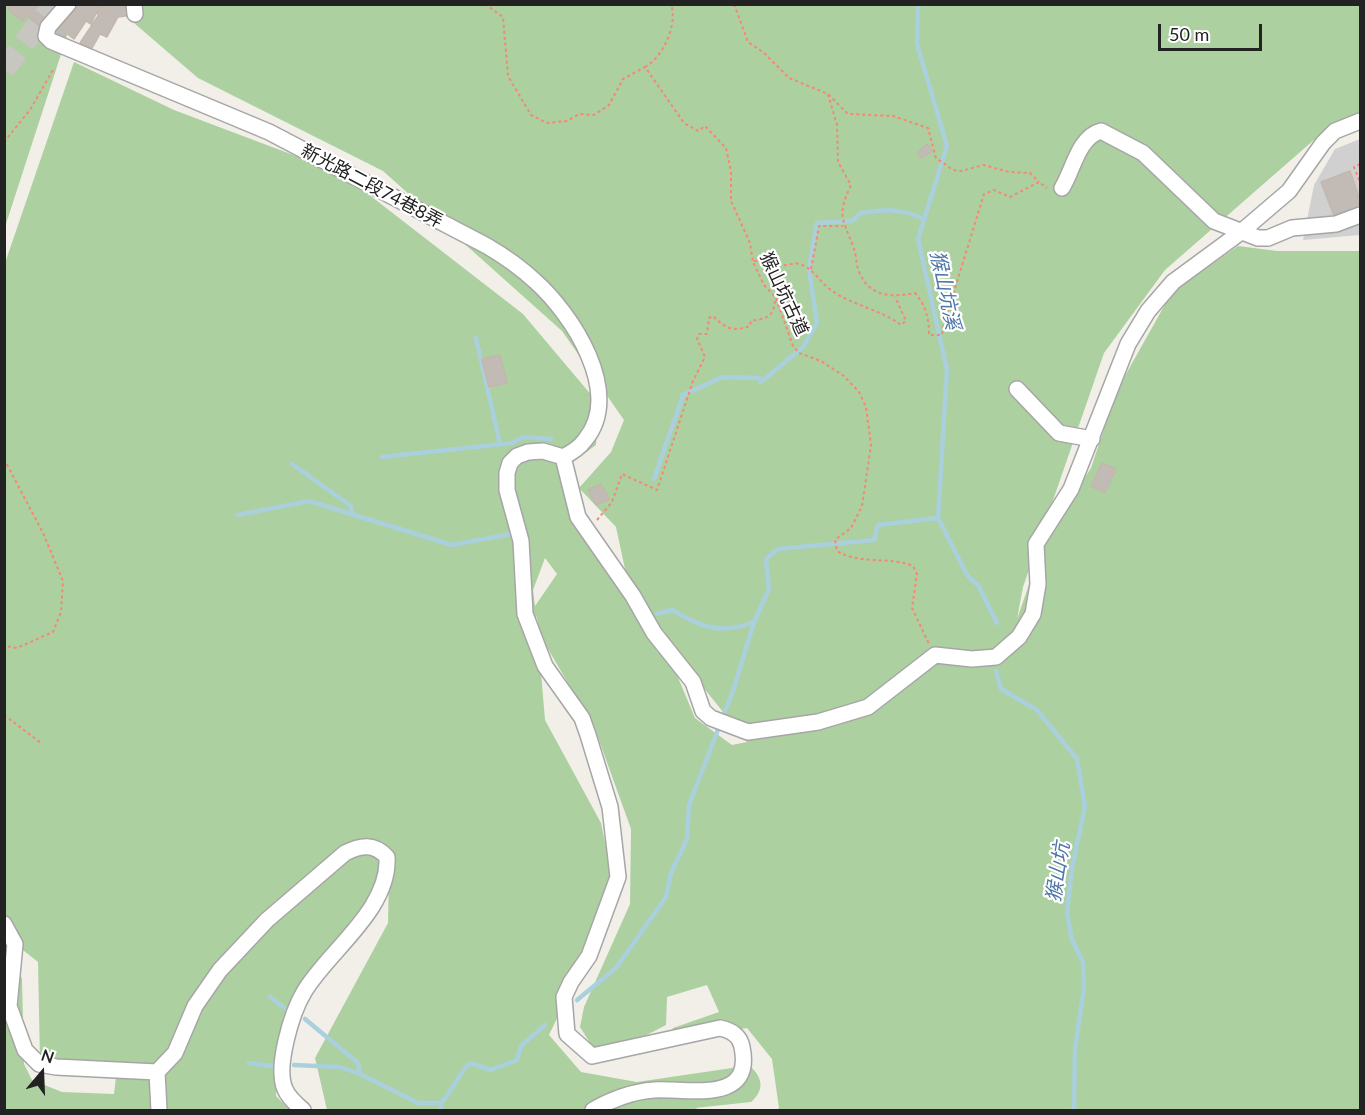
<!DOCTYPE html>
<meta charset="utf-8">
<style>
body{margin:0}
#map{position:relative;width:1365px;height:1115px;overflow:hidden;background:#f2efe9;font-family:Lato,sans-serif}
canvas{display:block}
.frame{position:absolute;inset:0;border:6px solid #222;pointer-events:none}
.north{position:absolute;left:12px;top:1043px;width:60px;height:60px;-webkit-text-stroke:4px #fff;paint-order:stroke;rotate:19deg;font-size:16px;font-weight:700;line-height:24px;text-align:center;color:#222}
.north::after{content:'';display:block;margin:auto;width:21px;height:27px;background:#222;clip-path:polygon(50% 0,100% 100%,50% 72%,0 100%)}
.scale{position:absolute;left:1158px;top:24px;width:104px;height:27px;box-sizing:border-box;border:3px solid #222;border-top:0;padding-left:8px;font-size:18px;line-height:21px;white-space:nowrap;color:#222;-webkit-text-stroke:4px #fff;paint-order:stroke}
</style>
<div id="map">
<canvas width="1365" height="1115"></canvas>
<div class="frame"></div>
<div class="north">N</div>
<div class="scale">50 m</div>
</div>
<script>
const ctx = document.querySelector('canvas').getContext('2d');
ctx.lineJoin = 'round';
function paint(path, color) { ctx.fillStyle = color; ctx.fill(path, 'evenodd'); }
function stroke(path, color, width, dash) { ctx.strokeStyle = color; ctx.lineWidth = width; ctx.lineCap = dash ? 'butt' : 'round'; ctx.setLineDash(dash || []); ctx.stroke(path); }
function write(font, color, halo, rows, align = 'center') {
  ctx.font = font + ' Lato,"Noto Sans TC",sans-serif'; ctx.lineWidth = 4.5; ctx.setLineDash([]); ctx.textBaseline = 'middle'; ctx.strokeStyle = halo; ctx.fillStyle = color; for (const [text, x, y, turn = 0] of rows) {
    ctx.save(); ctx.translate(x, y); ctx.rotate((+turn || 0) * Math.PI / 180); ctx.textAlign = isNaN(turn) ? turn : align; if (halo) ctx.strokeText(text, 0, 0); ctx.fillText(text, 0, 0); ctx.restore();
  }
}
paint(new Path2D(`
 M1360,139v96l-57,5 11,-55 21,-36z`), '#d0d0d0');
paint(new Path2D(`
 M5,5h72l-72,222z
 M113,5h1247v113l-37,14 -158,138 -61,83 -81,234 -6,32 29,-83 45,-68 26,-78 55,-98 66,-46 39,5h83v859h-584l3,-2 -7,-49 -25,-31 -78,14 4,-14 46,-16 -12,-27 -40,12 -1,28 -66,34 -20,-32 4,-20 46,-103 1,-75 -36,-100 -54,-92 -5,-23 9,106 56,103 15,72 -67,140 32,37 56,10 95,-14h20c11,11 12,23 -1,34l-56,6 6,2h-374l-12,-52 73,-135 1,-51 -84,108 -23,54 -6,62 14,14h-285l-1,-151 18,19 2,86 8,16 30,12 52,2 2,-17 -51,-1 -25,-16 -2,-98 -34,-27 1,-672 69,-201 100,48 167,63 182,141 75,89 -2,42 -34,25 48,101 47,80 17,17 21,50 37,27 15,-3 -116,-145 -15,-70 -37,-39 32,-36 13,-32 -62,-89 -179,-160 -185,-93zM545,558l12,16 -22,32 -2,-16zM1014,633l-9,28 -21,5 -47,-3 69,-14z`), '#acd09f');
stroke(new Path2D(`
 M918,4l-1,40 30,102 -29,93 29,131 -9,148
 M476,338l24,106
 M382,457l130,-14 11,-6 28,2
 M292,464l59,42 1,7
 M654,479l29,-84 40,-18 36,1 2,4 42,-35 14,-24 -8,-54 8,-46 35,-2 9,-8 25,-3 19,2 20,7
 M238,515l71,-14 143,44 58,-11
 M938,518l29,57 11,10 19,38
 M657,614l15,-4c29,17 48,25 82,12l15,-33 -3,-30 12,-10 96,-9 4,-15 60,-7
 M996,671l5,18 36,21 40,49 8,47 -13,62 -5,45 5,27 11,22 1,26 -9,61 -1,61
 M270,997l16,12
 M577,1000l39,-32 50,-71 5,-24 16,-34 2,-34 45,-117 20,-66
 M305,1019l53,44 2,11 58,29h23
 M249,1063l24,3
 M294,1065l46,2 20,7
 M441,1110v-7c12,-12 16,-28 29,-40l21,7 26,-10 4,-14 24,-21`), '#abd0dd', 4.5);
const building = new Path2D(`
 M11,4h86l2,4 -8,16 -5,-3 -12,18 -8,-6 -3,5 -18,-6 -18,-17 -5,6 -14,-12z
 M97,4h32l3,11 -14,2 -11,20 -7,-3 -9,16 -11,-7 18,-27z
 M927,144l5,7 -10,7 -5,-5z
 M1350,171l10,29v11l-24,10 -15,-39z
 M500,355l7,28 -18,4 -7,-28z
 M1102,463l14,6 -11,24 -14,-7z
 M601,484l8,15 -13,6 -8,-15z`);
paint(building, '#c2bbb5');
stroke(building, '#c3b7ac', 1.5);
stroke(new Path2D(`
 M4,69l50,-65`), '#c8c6c1', 22, [22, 11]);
const minor = new Path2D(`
 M68,4l-20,23 -2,9 5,5 218,91 218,114c17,10 33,21 48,35 37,33 89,112 50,159 -5,7 -14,13 -22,17
 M134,4l1,10
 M1062,188c11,-17 16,-51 39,-57l42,22 71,68 44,17h10l24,-10 44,-4 24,-9
 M1017,389l42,44 33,6
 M4,924l11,20 -6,62 16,44 14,14 17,3 101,5
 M157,1072l18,-19 20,-47 25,-36 47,-50 78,-67c16,-8 29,-10 42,4 3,53 -59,94 -83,135 -12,20 -29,75 -19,97 3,8 12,16 18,21
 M157,1072l2,38
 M593,1110c17,-10 41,-19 61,-20 34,-2 100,15 88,-43 -2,-11 -11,-17 -22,-19l-128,28 -25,-22 -3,-37 7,-15 18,-26 29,-79 -8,-70 -22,-72 -6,-17 -37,-52 -20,-52 -4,-73 -14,-51v-17l3,-10 7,-7 11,-4 15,-1 20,6 15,60 55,79 21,37 39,49 10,29 8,7 37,14 70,-10 50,-15 67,-52 37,4 24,-2 23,-20 14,-23 5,-30 -2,-40 35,-55 57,-145 20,-33 25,-29 68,-50 48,-41 34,-48 12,-12 25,-10`);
stroke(minor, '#a6a6a6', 18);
stroke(new Path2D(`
 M485,4l18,13 5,59 23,39 16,8 20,-2 12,-7 15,1 15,-10 14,-26 22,-12 39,56 14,8 7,-5 21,22 5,24v29l19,42 3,19 11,23 12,13 17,48 6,7 22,8 23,15 15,16 7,15 5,38 -9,61 -11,22 -16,12 2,11c23,14 51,5 76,15l4,8 -5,34 17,36
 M734,4l14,38 15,10 26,26 39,16 20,20 45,2 35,12 8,30 17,12 8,1 23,-6 25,7 21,1 9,9
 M645,67c18,-10 33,-42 26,-63
 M828,94l9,31 1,37 13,23c-14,30 -9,32 2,61 3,7 3,16 5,23 10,28 32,29 57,24 11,13 14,25 14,42h13l2,-11 40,-130 10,-4 16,7 29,-15 8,6
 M4,142l26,-32 24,-42
 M1360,164l-6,3 6,15
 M754,261c11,0 22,5 32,4 5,0 8,-3 13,-1 15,4 20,18 32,26 22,16 49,19 70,35l5,-4 -11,-24
 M811,269l8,-43h24
 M4,363v33
 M4,459l39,74 20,48 -2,31 -8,20 -36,16 -13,-2
 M597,520l15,-18 10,-28 35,16 36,-109 12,-24 -8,-18 2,-5h8l2,-16 4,-2c13,13 20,16 37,10l1,-5c16,-3 22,-3 24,-20
 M4,715l37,28`), '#f68775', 2, [3, 3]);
stroke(minor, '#fff', 15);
write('18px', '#222', '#fff', [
 ["新光路二段74巷8弄",372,186,28],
 ["猴山坑古道",784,294,65]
]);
write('italic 20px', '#4d77a8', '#fff', [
 ["猴山坑溪",945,290,78],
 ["猴山坑",1058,872,-81]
]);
</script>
